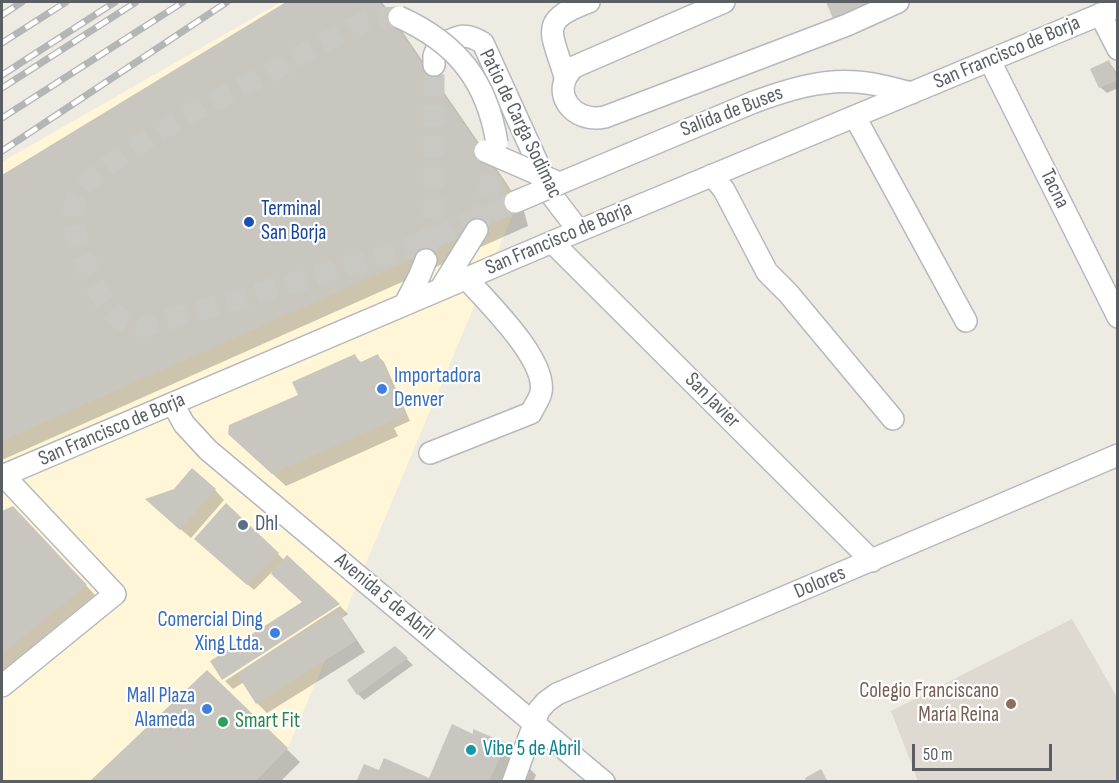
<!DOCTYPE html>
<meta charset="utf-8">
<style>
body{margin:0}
#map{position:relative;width:1119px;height:783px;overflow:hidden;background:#eeebe2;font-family:"Sofia Sans Condensed",sans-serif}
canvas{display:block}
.frame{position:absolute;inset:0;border:3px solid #5b5f64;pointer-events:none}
.scale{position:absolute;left:912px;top:744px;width:140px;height:27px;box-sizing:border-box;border:3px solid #5b5f64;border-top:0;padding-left:8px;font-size:18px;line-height:21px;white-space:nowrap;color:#5b5f64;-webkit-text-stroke:4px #fff;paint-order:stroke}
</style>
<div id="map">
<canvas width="1119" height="783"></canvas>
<div class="frame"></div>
<div class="scale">50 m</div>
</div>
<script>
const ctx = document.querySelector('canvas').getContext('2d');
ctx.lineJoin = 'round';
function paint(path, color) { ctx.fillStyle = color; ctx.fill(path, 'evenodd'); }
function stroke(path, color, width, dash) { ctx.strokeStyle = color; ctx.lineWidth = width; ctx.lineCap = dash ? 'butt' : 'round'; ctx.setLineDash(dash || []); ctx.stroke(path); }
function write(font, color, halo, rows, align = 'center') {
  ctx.font = font + ' "Sofia Sans Condensed",sans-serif'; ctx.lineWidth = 4.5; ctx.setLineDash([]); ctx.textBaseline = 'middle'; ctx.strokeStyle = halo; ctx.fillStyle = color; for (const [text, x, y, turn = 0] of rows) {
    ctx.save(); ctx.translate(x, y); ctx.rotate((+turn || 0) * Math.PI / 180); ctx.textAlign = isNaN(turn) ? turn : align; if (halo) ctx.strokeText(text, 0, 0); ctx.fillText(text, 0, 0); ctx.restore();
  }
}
paint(new Path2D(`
 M281,2h99l138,200 -230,546 -33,33h-253v-619z`), '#fff6d7');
paint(new Path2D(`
 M1072,619l45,78v84h-199l-27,-70z`), '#dedad1');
paint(new Path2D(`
 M289,2h93l125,182 17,27 4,15 -526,234v-283z
 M827,2h65l-56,21z
 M1109,62l9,12v14l-11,5 -7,-6z
 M355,356l7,7 16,-7 6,6 26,59 -16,7 4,8 -112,50 -43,-39 57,-52z
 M215,490l9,10 -33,38 -34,-29z
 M13,508l82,87 -93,76v-158z
 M259,535l26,26 53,43 -115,75 -11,-17 92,-60 -32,-30 -18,18 -14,-12z
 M340,606l8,8 -6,4 23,34 -98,61 -10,-10 -13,-21 -11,7 -8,-8z
 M395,648l18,17 -49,35 -6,-6z
 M207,672l93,90 -20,20h-188z
 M475,736l30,8 31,31 -3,7h-175l21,-10 50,8z`), '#0003');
paint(new Path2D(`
 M286,2h94l115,168 16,27 5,16 -514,228v-266z
 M826,2h46l1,2 -38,19z
 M1109,60l9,20 -19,8 -9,-19z
 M355,354l4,9 19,-9 27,61 -133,59 -44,-40 1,-9 69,-30 -6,-13z
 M192,468l24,21 -36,41 -35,-31 29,-10z
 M226,503l53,50 -32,32 -53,-46z
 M13,506l74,79 -85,69v-143z
 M287,555l53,49 -118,76 -12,-19 92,-59 -31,-28z
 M337,611l19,30 -100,63 -19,-30z
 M395,646l13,12 -51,37 -10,-15z
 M207,670l81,78 -33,34h-166z
 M452,724l21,10v-5l33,14 -17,39h-133l8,-18 15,6 5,-12 45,20z
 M821,769l7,13h-22l-1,-4z`), '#c9c6bf');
stroke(new Path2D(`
 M399,17l-18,1 -17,4c-43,22 -85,45 -128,68 -46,25 -92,47 -132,79 -10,8 -21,15 -26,26 -12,26 1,53 12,78 13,26 21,51 54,54l263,-78 108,-47
 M478,226l12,-41 7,-42
 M427,250l7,-43v-142`), '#c9c8c2', 21, [21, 10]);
const minor = new Path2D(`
 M724,2l-150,65c-26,25 -1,57 31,50l242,-92 51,-23
 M1100,14l18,35
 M990,61l128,256
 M434,65v-9l4,-10c20,-9 25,-15 45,-3l70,154 26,34
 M565,77c-13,-45 -28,-56 24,-75
 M754,102c33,-12 67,-23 103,-20 19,1 37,7 55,11
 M855,117l111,204
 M712,175l12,15 43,82 21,21 105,126
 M552,242l320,319
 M441,288l36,-58
 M405,304l14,-27 7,-17
 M173,404l11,20 24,26 396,332
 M430,453l101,-40c3,-7 9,-14 10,-21 6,-33 -54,-90 -75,-114
 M2,476l550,-234 566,-235
 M2,686l113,-92 -112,-119
 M513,782l26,-72 7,-8 11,-8 561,-239`);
stroke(minor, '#b5b8bd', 24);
stroke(minor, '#fff', 21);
const rail = new Path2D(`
 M2,15l20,-13
 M2,43l64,-41
 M2,75l113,-73
 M2,88l134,-86
 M2,118l181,-116
 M2,151l225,-149`);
stroke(rail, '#b4b5b5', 7);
stroke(rail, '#fff', 4.5, [14]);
const minorBridge = new Path2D(`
 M399,17c58,26 88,64 98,126
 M485,151l74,32
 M515,202l239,-100`);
stroke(minorBridge, '#b5b8bd', 24, []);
stroke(minorBridge, '#fff', 21);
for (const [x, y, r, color] of [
 [249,222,6,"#1a4fb4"],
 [382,389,6,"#3f7fe0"],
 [243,525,6,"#5c6f8a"],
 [275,633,6,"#3f7fe0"],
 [1011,704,6,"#8d6e63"],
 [207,709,6,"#3f7fe0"],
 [223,722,6,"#2e9e5b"],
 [471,750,6,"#0f9aa8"]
]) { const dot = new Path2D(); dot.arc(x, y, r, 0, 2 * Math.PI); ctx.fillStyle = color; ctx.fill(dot); stroke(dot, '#fff', 2); }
write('21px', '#5b5f64', '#fff', [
 ["San Francisco de Borja",1007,53,-23],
 ["Salida de Buses",732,112,-21],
 ["Patio de Carga Sodimac",520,124,64],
 ["Tacna",1054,189,64],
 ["San Francisco de Borja",559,239,-23],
 ["San Javier",712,401,45],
 ["San Francisco de Borja",112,430,-23],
 ["Dolores",820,583,-23],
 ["Avenida 5 de Abril",384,597,40]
]);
write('21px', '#164399', '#fff', [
 ["Terminal",261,210],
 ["San Borja",261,234]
], 'left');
write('21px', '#366cbe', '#fff', [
 ["Importadora",394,377,"left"],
 ["Denver",394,401,"left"],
 ["Comercial Ding",263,621],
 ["Xing Ltda.",263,645],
 ["Mall Plaza",195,697],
 ["Alameda",195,721]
], 'right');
write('21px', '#4e5e75', '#fff', [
 ["Dhl",255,525]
], 'left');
write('21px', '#785e54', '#fff', [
 ["Colegio Franciscano",999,692],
 ["María Reina",999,716]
], 'right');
write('21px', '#27864d', '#fff', [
 ["Smart Fit",235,722]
], 'left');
write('21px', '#0d838f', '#fff', [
 ["Vibe 5 de Abril",483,750]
], 'left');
</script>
